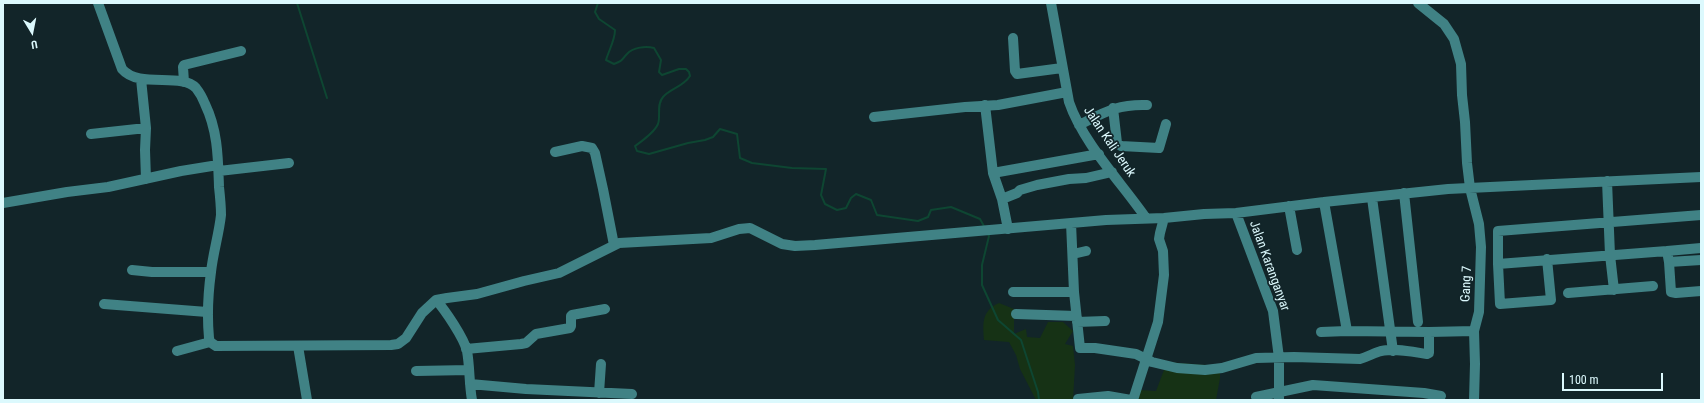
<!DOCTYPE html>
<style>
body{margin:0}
#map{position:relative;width:1704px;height:403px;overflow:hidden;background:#122529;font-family:"Roboto Condensed",sans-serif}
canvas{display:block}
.frame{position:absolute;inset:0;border:4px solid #dcf9fd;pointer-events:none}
.north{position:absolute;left:12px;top:12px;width:40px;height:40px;-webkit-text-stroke:3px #122529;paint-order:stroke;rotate:170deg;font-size:11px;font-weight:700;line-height:16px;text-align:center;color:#dcf9fd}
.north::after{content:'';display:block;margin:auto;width:14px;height:18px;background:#dcf9fd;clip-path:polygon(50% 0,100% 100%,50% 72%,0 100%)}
.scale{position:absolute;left:1562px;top:373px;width:101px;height:18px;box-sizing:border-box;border:2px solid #dcf9fd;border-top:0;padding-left:5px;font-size:12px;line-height:14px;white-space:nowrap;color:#dcf9fd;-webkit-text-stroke:3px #122529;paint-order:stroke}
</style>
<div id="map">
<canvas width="1704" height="403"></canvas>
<div class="frame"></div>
<div class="north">U</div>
<div class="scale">100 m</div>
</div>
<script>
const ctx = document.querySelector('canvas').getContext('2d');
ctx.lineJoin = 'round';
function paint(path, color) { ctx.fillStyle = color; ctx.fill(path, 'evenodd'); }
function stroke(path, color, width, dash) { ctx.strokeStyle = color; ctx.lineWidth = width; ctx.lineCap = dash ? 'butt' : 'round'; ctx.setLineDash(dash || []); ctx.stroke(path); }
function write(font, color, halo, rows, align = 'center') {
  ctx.font = font + ' "Roboto Condensed",sans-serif'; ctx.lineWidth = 3.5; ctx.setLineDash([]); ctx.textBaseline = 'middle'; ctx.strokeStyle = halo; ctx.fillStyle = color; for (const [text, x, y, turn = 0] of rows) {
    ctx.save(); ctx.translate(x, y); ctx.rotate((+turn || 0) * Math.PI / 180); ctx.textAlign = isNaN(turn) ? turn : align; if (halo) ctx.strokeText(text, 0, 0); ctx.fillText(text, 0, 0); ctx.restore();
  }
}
paint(new Path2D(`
 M999,303l15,6v25l12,-5 1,8 13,1 8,-16h15l10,9 -8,13 8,2 2,19 -2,35h-37l-16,-31 -4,-14 -7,-13 -25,-2c-1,-16 -3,-29 15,-37z
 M1167,362l53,4v12l-4,22h-81l4,-10 17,1z`), '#163215');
stroke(new Path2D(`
 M297,3l30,95
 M598,3l-3,9 4,7 16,11c0,10 -6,20 -9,30l8,4c10,-4 7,-4 13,-10 6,-7 19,-8 27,-6l7,12 -2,12 3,3 17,-6h7l3,3 1,4c-7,11 -19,12 -27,21 -7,8 -2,19 -5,27 -4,9 -16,17 -23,22l2,5 12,3 39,-11 17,-3 8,-3 7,-8 17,5 3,24 12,5 40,5 34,1 -5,26 4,9 12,6 9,-2 5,-10 5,-4 15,6 6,15 41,6 10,-4 3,-7 20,-3 29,12 5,9
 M988,234l1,2 -7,29v20l16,35 23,20 17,52 1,8`), '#0e4632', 2);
stroke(new Path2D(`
 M98,3l24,66c17,20 59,3 74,19 4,5 7,11 9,16 13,27 13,54 14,83 1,9 2,19 2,28 -2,19 -8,38 -10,57 -3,22 -4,44 -2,66l1,4 6,4 175,-1 7,-1 8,-6 16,-25 14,-13 11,-2 30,-4 47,-13 35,-8 60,-30 92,-5 28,-9 11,-1 32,16 13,2 20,-1 291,-25 58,-2 40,-4 32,-1 88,-11 124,-13 253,-12
 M1051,3l18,99c14,41 52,80 77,116
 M1418,3l26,21 10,15 7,25 1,31 3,27 2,41 3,25 9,36 2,23 -2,65 -5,19 1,33 -1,36
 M1013,38l2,33 2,3 45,-6
 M141,79l5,49 -1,22 1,29
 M184,82l-1,-15 1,-2 57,-14
 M985,105l8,68 9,26 6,30
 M1113,108l4,35 4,3 38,2 7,-24
 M874,117l91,-10 33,-2 69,-13
 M1079,125c26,-13 38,-21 68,-20
 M91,134l55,-6
 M555,152l27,-6 10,2 3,5 8,36 11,56
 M219,171l70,-8
 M993,173l106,-19
 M1607,181l3,74 4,35
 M1404,193l14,129
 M1372,198l21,153
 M1002,199l15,-6 3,-3 17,-5 32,-6 17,-1 26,-6
 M1324,202l23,129
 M3,203l64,-11 41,-5 73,-16 37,-6
 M1289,206l8,44
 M1236,213l37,98 6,47v42
 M1701,215l-203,16v33l169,-13 2,11 2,30 5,1 25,-2
 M1071,223l3,69 6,56h15l41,6 16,8 25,6 28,2 17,-2 34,-10 38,-1 66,2c7,-2 12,-5 18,-7 12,-5 35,0 49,2l2,-1v-21l45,-1
 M1667,251l34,-3
 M1073,254l13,-3
 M1669,262l32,-2
 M1498,264l2,40 51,-4 -4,-41
 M132,270l20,2h59
 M1013,292h61
 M1568,293l85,-7
 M436,300c9,10 28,38 31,51 3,16 2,33 5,49
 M104,304l103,8
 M1016,314l60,2
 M1077,322l28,-1
 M1321,332l26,-1 82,1
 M298,346l9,54
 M466,349l55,-5 5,-1 10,-9 34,-6 1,-2v-10l1,-1 33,-6
 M177,351l33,-9
 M416,371l53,-1
 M470,384l56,5 106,5
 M599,393l2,-29
 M1256,397l57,-12 111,8 17,3
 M1078,399l30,-3 23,4
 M1133,400l25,-78 6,-47 -1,-24 -4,-12 1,-6 4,-15`), '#408285', 10);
write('13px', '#dcf9fd', '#122529', [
 ["Jalan Kali Jeruk",1109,142,56],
 ["Jalan Karanganyar",1269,266,70],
 ["Gang 7",1467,284,-87]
]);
</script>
